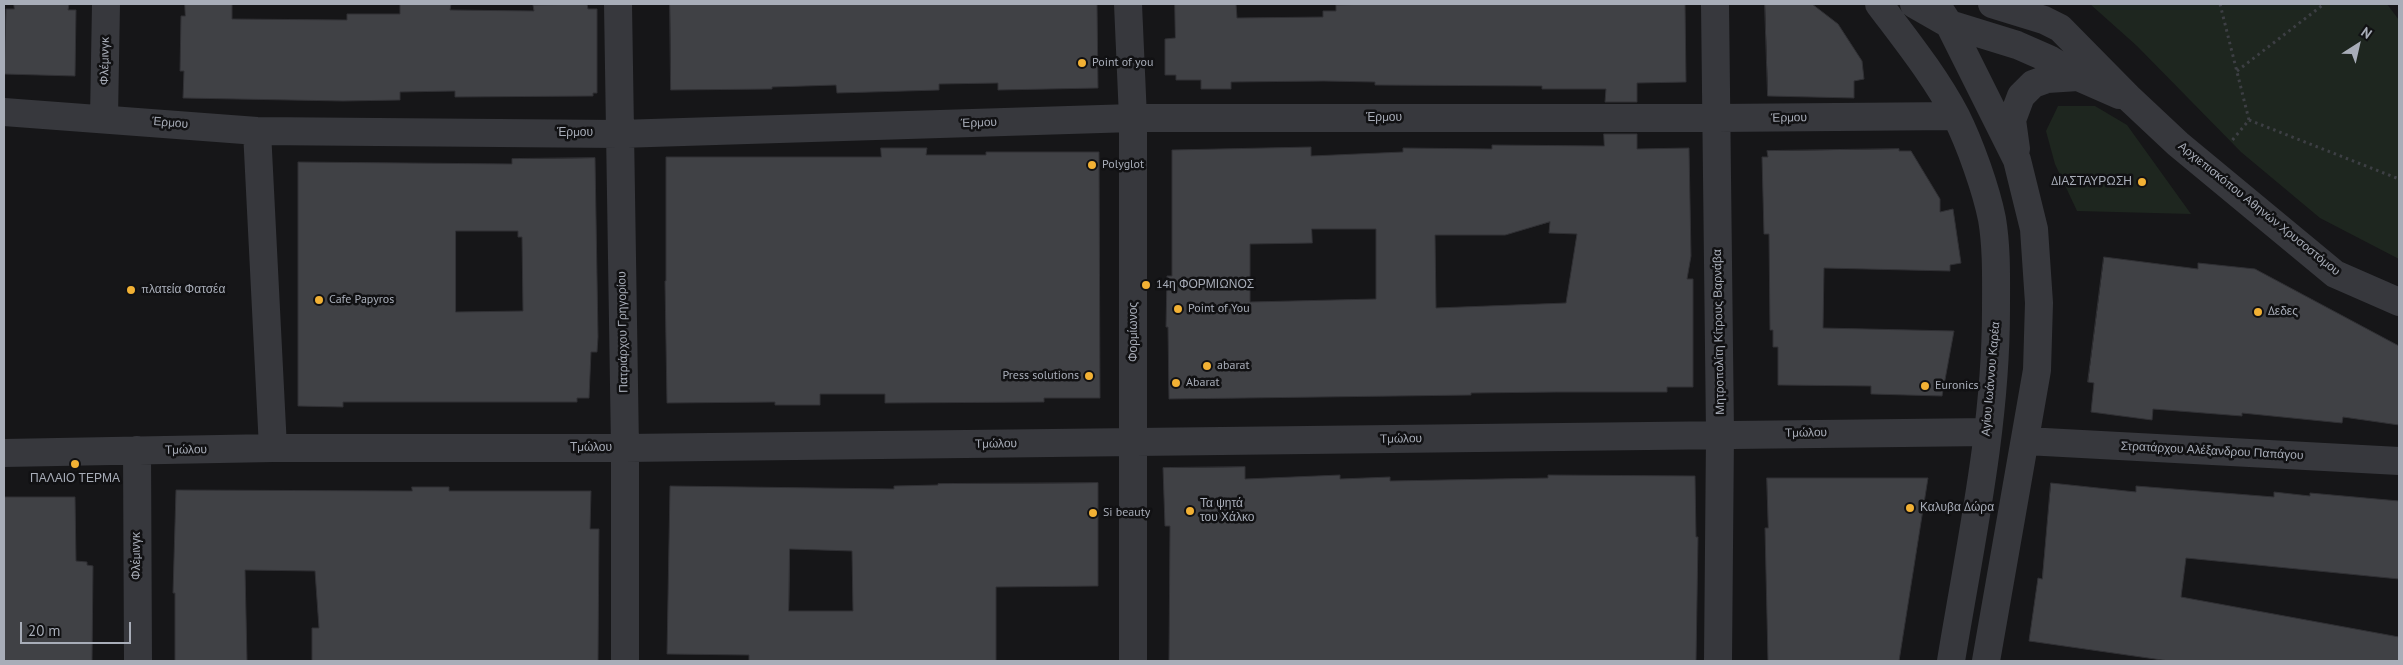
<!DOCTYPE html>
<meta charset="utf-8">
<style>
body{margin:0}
#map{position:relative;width:2403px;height:665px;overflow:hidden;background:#161618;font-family:"PT Sans",sans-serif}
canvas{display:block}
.frame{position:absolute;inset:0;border:5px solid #a8adb8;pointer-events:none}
.north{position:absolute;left:2333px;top:20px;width:50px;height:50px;-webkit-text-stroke:4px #111113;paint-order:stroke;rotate:35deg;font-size:14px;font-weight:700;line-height:20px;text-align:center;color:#a8adb8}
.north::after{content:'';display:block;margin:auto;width:18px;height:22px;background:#a8adb8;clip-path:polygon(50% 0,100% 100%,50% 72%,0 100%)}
.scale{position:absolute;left:20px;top:622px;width:111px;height:22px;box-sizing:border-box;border:2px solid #a8adb8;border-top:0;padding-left:6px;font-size:15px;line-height:18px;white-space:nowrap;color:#a8adb8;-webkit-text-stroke:4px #111113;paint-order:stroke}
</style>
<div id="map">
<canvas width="2403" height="665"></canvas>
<div class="frame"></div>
<div class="north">N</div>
<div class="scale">20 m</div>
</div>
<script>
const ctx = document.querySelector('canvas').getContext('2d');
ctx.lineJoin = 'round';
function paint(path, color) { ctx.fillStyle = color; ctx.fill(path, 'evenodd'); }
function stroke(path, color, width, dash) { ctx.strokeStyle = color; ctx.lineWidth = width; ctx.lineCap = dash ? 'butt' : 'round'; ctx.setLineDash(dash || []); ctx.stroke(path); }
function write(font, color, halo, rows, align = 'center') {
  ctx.font = font + ' "PT Sans",sans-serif'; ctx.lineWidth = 5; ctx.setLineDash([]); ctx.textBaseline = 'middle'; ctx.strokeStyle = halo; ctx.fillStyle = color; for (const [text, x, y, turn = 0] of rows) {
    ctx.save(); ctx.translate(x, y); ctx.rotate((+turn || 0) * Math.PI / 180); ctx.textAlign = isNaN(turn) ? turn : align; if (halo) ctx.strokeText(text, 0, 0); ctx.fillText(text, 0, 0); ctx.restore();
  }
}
paint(new Path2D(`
 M2090,4h297l12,16v239l-79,-41 -79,-66 -104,-106z
 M2058,106h37l32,19 64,89 -114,-3 -22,-47 -9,-33z`), '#1e261f');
const building = new Path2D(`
 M14,4h55l-1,6h8l-1,66 -71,-2 2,-65h8z
 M185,4h47v15l115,1v-6h53v-10h51l-1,6 84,1 -1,-6 54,-1 1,5h9v84h-4v3l-138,1v-6l-55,1v8l-57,1 -160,-3 1,-27h-4l1,-55h4z
 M670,4h427l1,84 -100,2v-7l-59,1v6l-102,3 -1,-8 -64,2v2l-101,1z
 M1175,4h61l1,14 86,-1v-6h13v-6l34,-1h315l1,78 -49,1v19h-32l1,-13h-64v-3l-167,-1v-3l-51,-1 -93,1v7h-30v-9h-25v-5h-11v-36l10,-1z
 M1765,4h47l26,20 24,37 2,18 -10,2v17l-86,-2z
 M1604,134h33v15l52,-1 2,108 -4,23h6v108h-26v5h-110l-86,1v2l-302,4 -1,-72h-2l1,-51h5v-126l139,-3v9l92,-4v-4l89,1v-4l112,1zM1550,222l-1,11 28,1 -11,69 -130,5 -1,-73h70zM1312,229h64v70l-126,3v-58l62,-1z
 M881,148h46l-1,7h60v-3h113l1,246h-56v4l-159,1v-9h-65v11h-45v-3l-108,1 -2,-122h1v-124h215z
 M1899,149v2h12l29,48v13l13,-3 8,54 -11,2v6l-126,-3 -1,60 131,3 -12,65 -71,-2v-8l-93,-1v-38h-5v-17h-3l-1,-96h-5l-2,-77h6l-1,-6z
 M595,158l3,179 -1,15h-6l-2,46h-12v4h-234v5l-45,-1v-244l214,2v-5zM456,231h62v6h4l1,74 -67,1z
 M2104,257l94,12v-6l57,6 144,77v79l-56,-8 -1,6 -100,-10v3l-89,-7 -1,11 -61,-8 3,-29 -6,-1z
 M1245,467v12l95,-4v4l50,-2v4l158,-3v-3l147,1 1,61h2l-2,124h-527l1,-135h-5l-2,-58z
 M1767,478h161l-29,183h-131l-3,-133h3z
 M1098,483v103l-102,1v74h-247v-6l-82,-1 3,-168 224,3v-3l44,-1v-1zM790,549l62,2 1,60h-64z
 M2051,483l85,9v-6l138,11v-5l36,4v-3l89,8v78l-213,-21 -5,39 218,40v24h-230l-140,-20 9,-63 4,1z
 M412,487h37v4h142l-1,38h9l-1,132h-286v-33h7l-4,-57 -70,-1 2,91h-72v-68h-2l3,-103 236,1z
 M4,497h71l1,64 11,1v3l6,1 -1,95h-88z`);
paint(building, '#404145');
stroke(building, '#303034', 1);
stroke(new Path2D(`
 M2220,4l29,116 -19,23
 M2237,71l87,-67
 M2249,120l150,59`), '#3d3f44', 3, [2.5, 4]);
stroke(new Path2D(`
 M618,4l7,444v213
 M1128,4l5,114v543
 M1715,4l5,430 -2,227
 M1879,4c27,36 56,72 77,112 14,28 30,73 36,103 5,30 4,61 4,91 0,118 -26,235 -45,351
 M1914,4l35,20 68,21 32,14 29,18 41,18
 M1936,4l13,20 68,136 17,69 5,74 -2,67 -51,291
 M1992,4l52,16 16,8 70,71 48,45 157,130 64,28
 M4,112l253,19 362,3 514,-16h584l239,-2
 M104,118l2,-114
 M257,131l16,317
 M2016,149l-4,-29 9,-24 12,-12 14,-5 31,-2
 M2026,441l373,20
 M137,450l1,211
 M4,453l269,-5h352l1363,-16`), '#37383d', 28);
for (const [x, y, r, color] of [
 [1082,63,5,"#f2b134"],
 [1092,165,5,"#f2b134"],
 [2142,182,5,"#f2b134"],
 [1146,285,5,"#f2b134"],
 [131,290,5,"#f2b134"],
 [319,300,5,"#f2b134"],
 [1178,309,5,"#f2b134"],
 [2258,312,5,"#f2b134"],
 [1207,366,5,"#f2b134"],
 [1089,376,5,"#f2b134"],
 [1176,383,5,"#f2b134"],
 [1925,386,5,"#f2b134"],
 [75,464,5,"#f2b134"],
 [1910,508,5,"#f2b134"],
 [1190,511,5,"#f2b134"],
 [1093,513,5,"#f2b134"]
]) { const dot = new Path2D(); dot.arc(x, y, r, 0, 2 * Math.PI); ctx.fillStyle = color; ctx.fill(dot); stroke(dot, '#111113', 2); }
write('12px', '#a8adb8', '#111113', [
 ["Φλέμινγκ",105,61,-89],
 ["Έρμου",1384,118],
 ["Έρμου",1789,118,-1],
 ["Έρμου",170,123,5],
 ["Έρμου",979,123,-2],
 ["Έρμου",575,133],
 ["Αρχιεπισκόπου Αθηνών Χρυσοστόμου",2259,209,39],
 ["Πατριάρχου Γρηγορίου",623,332,-91],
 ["Φορμίωνος",1134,332,-90],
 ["Μητροπολίτη Κίτρους Βαρνάβα",1719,332,-91],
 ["Αγίου Ιωάννου Καρέα",1991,379,-85],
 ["Τμώλου",1806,433,-1],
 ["Τμώλου",1401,439,-1],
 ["Τμώλου",996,444,-1],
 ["Τμώλου",591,448],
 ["Τμώλου",186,450,-1],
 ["Στρατάρχου Αλέξανδρου Παπάγου",2212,451,3],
 ["Φλέμινγκ",137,556,-90]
]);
write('12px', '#a8adb8', '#111113', [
 ["Point of you",1092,63],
 ["Polyglot",1102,165],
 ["ΔΙΑΣΤΑΥΡΩΣΗ",2132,182,"right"],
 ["14η ΦΟΡΜΙΩΝΟΣ",1156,285],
 ["πλατεία Φατσέα",141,290],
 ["Cafe Papyros",329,300],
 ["Point of You",1188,309],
 ["Δεδες",2268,312],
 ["abarat",1217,366],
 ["Press solutions",1079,376,"right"],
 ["Abarat",1186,383],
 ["Euronics",1935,386],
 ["ΠΑΛΑΙΟ ΤΕΡΜΑ",75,479,"center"],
 ["Τα ψητά",1200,504],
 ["του Χάλκο",1200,518],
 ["Καλυβα Δώρα",1920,508],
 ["Si beauty",1103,513]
], 'left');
</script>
